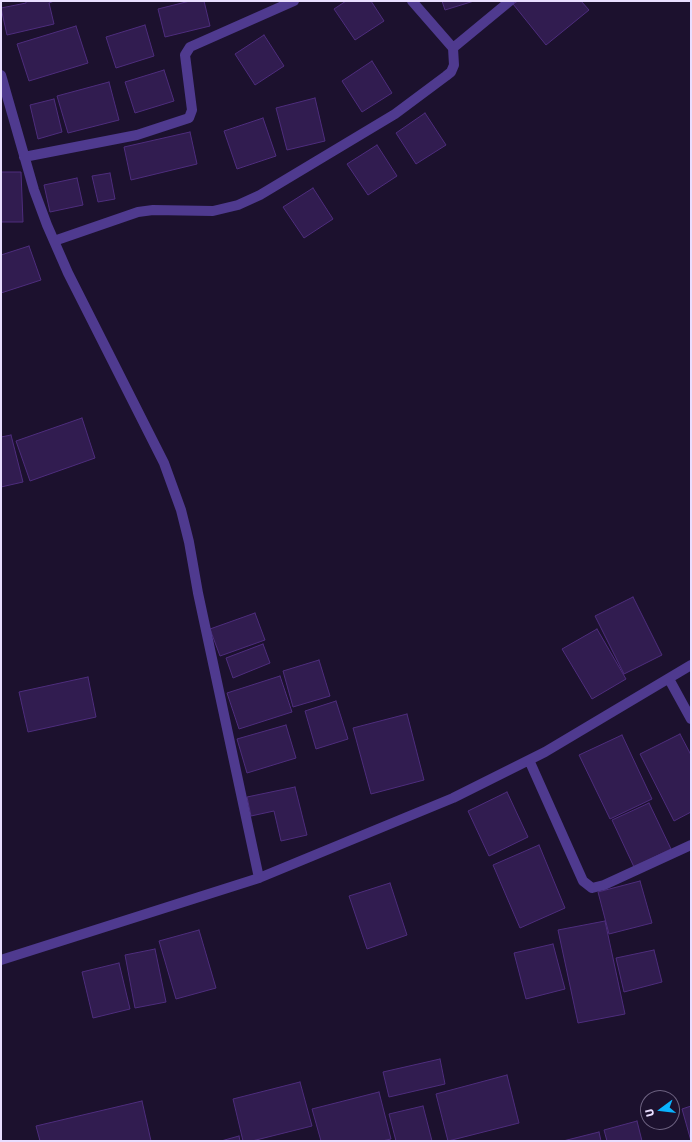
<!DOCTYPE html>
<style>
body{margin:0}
#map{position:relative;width:692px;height:1142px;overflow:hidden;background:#1c112e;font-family:Jost,sans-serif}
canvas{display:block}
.frame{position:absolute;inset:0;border:2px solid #e9deff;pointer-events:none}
.north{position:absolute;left:640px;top:1090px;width:40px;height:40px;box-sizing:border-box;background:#1c112e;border:1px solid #6e6382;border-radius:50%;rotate:255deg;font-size:11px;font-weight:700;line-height:16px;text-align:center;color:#e9deff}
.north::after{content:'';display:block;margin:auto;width:14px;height:18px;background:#0ab3ff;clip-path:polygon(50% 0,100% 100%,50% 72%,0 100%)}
</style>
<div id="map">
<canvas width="692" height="1142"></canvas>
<div class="frame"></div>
<div class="north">U</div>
</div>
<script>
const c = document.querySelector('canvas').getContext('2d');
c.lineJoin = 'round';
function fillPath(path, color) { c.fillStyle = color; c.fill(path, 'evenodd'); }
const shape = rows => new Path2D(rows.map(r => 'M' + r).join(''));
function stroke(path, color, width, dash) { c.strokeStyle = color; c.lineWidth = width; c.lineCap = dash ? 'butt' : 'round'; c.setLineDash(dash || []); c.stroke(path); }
const building = shape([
 [26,1,54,1,49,3,54,24,7,35,1,8,26,3,26,1],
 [190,1,204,1,210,26,165,37,158,9,190,1],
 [346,1,371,1,384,21,355,40,334,9,346,1],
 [442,1,474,1,445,10,442,1],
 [518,1,581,1,589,10,546,45,513,4,518,1],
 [145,25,154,56,116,68,106,37,145,25],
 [76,26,88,63,29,81,17,44,76,26],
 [264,35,284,66,255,85,235,54,264,35],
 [372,61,392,93,362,112,342,81,372,61],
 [164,70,174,101,135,113,125,82,164,70],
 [109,82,119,120,68,133,57,96,109,82],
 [315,98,325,141,287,150,276,108,315,98],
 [54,99,62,132,38,139,30,105,54,99],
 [425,113,446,145,416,164,396,133,425,113],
 [263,118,276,156,237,169,224,131,263,118],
 [190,132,197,164,131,180,124,147,190,132],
 [377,145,397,176,368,195,347,164,377,145],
 [1,172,21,172,23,222,1,222,1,172],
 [110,173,115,199,98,202,92,176,110,173],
 [77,178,83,205,50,212,44,185,77,178],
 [313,188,333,219,304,238,283,207,313,188],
 [29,246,41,280,1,293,1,255,29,246],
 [82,418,95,458,30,481,16,441,82,418],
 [11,435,23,482,1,487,1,437,11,435],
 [633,597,662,655,624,674,595,616,633,597],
 [255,613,265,640,220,656,210,629,255,613],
 [597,629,626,679,592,699,562,649,597,629],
 [263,644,270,663,233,678,226,658,263,644],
 [319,660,330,696,293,707,283,671,319,660],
 [280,676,292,712,239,729,227,693,280,676],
 [88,677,96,717,28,732,19,692,88,677],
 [336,701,348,739,316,749,305,711,336,701],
 [407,714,424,780,371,794,353,728,407,714],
 [286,725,296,758,247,773,237,739,286,725],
 [680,734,691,755,691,812,674,821,640,754,680,734],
 [622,735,652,799,610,819,579,755,622,735],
 [295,787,307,835,281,841,274,811,251,816,247,797,295,787],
 [507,792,528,837,489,856,468,811,507,792],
 [649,803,671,849,634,867,612,820,649,803],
 [539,845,565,908,520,928,493,865,539,845],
 [640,881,652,923,609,934,598,892,640,881],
 [390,883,407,935,367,949,349,896,390,883],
 [605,921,625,1014,578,1023,558,930,605,921],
 [199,930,216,988,176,999,159,941,199,930],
 [553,944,565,989,526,999,514,953,553,944],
 [155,949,166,1002,135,1008,125,955,155,949],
 [654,950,662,982,624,992,616,958,654,950],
 [119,963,130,1009,93,1018,82,972,119,963],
 [440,1059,445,1084,389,1097,383,1072,440,1059],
 [507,1075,519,1123,448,1141,436,1094,507,1075],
 [300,1082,312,1126,252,1141,243,1141,233,1099,300,1082],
 [379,1092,391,1139,382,1141,321,1141,312,1109,379,1092],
 [142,1101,151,1141,40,1141,36,1126,142,1101],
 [423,1106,432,1141,396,1141,389,1114,423,1106],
 [691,1106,691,1141,682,1109,691,1106],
 [637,1121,642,1141,607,1141,604,1130,637,1121],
 [599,1132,601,1141,563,1141,599,1132],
 [239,1136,240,1141,221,1141,239,1136]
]);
const street = shape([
 [412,1,453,48],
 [1,75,34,190,47,225,68,273,164,463,181,510,189,542,198,593,259,878],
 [24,157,137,135,189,118,192,110,185,55,190,47,294,1],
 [54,241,138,212,153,210,213,211,238,205,260,195,395,114,446,76,451,72,454,65,453,48,510,1],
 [669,679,691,719],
 [529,760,583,881,592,888,604,885,691,845],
 [1,960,259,878,453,798,545,752,691,665]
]);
fillPath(building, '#311c50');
stroke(building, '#4e2d7d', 1);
stroke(street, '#4f3a8f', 10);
</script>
